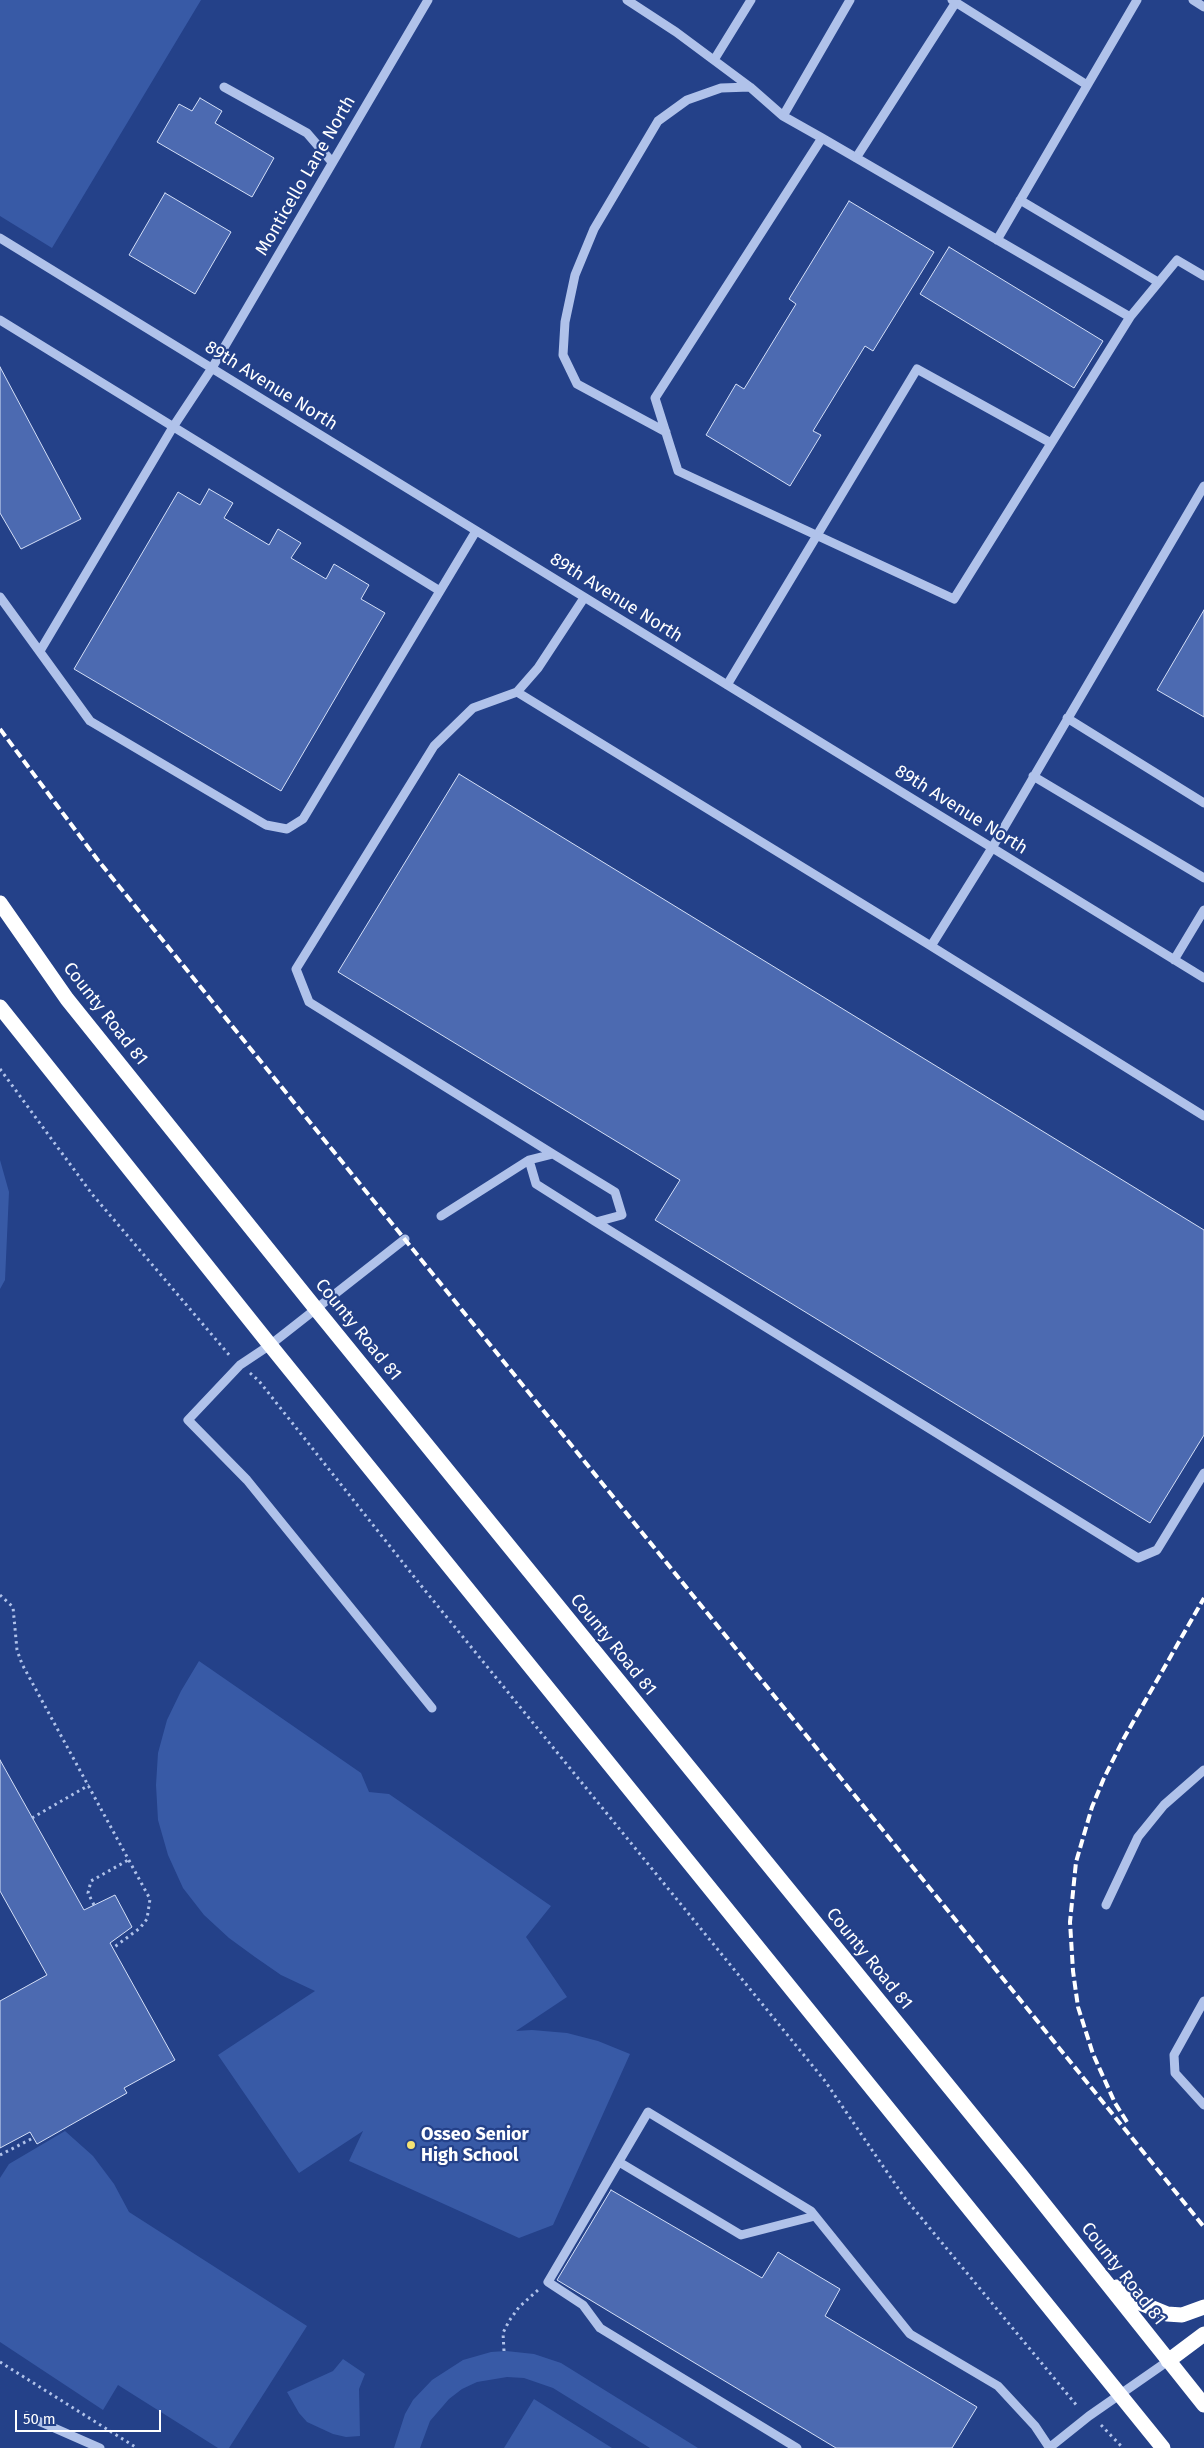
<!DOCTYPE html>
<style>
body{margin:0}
#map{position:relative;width:1204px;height:2448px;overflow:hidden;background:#244189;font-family:"Fira Sans",sans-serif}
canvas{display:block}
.scale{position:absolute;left:15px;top:2410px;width:146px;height:22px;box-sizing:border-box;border:2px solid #fff;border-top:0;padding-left:6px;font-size:15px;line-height:18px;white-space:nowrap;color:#fff;-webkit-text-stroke:4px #244189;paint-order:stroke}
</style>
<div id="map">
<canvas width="1204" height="2448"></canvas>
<div class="scale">50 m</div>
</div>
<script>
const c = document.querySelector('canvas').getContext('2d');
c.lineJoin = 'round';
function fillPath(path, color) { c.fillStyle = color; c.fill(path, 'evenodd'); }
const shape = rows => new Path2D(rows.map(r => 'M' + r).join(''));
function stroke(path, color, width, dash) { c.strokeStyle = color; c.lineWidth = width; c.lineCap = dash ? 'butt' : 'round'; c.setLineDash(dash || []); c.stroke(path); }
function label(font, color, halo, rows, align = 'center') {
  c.font = font + ' "Fira Sans",sans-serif'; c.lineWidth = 4.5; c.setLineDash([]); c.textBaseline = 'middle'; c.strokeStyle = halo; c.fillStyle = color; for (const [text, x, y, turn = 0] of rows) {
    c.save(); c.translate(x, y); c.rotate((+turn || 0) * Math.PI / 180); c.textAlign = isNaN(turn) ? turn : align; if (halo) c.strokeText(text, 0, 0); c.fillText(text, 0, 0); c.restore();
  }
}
const green = shape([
 [0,0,201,0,52,248,0,216],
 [0,1160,9,1192,5,1280,0,1289],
 [199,1661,361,1773,369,1792,389,1794,551,1906,526,1937,567,1997,516,2031,532,2030,567,2033,598,2041,630,2054,553,2225,519,2238,349,2161,363,2131,299,2173,218,2055,315,1991,281,1975,255,1957,229,1938,204,1915,183,1888,168,1855,158,1820,156,1785,158,1753,167,1720,181,1691],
 [65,2131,93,2156,114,2184,129,2212,307,2326,229,2448,218,2448,118,2385,103,2410,0,2342,0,2178,9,2164],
 [506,2351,534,2354,561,2363,698,2448,650,2448,553,2388,524,2378,507,2377,477,2382,462,2389,449,2399,430,2421,420,2448,394,2448,405,2414,413,2400,432,2380,463,2360,491,2352],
 [343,2359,365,2374,359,2389,360,2436,346,2437,333,2434,307,2422,299,2413,287,2392,333,2371],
 [534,2399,612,2448,504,2448]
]);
const building = shape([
 [200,98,222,111,215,123,274,158,252,197,157,142,179,104,192,111,200,98],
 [165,193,231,232,195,294,129,255,165,193],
 [849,201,934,252,873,351,865,346,813,431,821,435,790,486,706,435,736,384,744,389,796,304,789,299,849,201],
 [949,247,1103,341,1074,388,920,294,949,247],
 [0,367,81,519,21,549,0,513,0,367],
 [209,489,233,503,224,518,269,545,278,529,301,543,291,558,326,579,334,564,369,585,361,599,385,613,281,791,74,669,178,492,200,505,209,489],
 [1204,610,1204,717,1157,690,1204,610],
 [459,774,1204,1230,1204,1435,1150,1523,655,1220,680,1180,338,972,459,774],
 [0,1760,84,1910,115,1895,132,1927,110,1943,175,2060,124,2088,127,2093,37,2144,30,2132,0,2148,0,2001,47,1975,0,1891,0,1760],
 [611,2190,762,2278,778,2252,840,2289,825,2316,977,2407,952,2448,836,2448,557,2280,611,2190]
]);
const path = shape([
 [0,1069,92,1194,230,1356],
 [250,1373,259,1381,423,1588,825,2081,904,2197,1078,2407],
 [0,1595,13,1607,17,1650,22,1664,150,1899,147,1919,140,1928,113,1948],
 [32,1818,89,1785],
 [94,1905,88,1893,91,1881,130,1859],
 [0,2155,33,2138],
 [504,2351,503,2333,509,2321,519,2307,538,2290],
 [0,2362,137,2448],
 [1101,2425,1123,2448]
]);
const minor = shape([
 [627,0,676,32,750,87,783,116,822,138,1130,317,954,599,678,471,655,398,822,138],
 [952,0,1087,85],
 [1193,0,1204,7],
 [714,60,751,0],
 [224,87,307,133,332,162],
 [783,116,850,0],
 [856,158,956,2],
 [1020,200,1158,282],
 [0,238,1204,978],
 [997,240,1137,0],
 [1130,317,1177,260,1204,276],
 [0,320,440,591,476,531],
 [666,432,577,384,563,355,565,322,575,275,594,229,658,121,687,100,721,88,750,87],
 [0,597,90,721,266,825,287,829,303,819,440,591],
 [40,651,173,427,212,368,428,0],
 [727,685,917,369,1051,443],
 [517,692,931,946,992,848,1204,486],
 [1067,718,1204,803],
 [1033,776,1204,878],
 [931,946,1204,1116],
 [1174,960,1204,910],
 [553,1154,309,1002,296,969,434,746,473,708,517,692,538,668,584,598],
 [441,1216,529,1160,553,1154,615,1192,622,1215,596,1222,536,1184,529,1160],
 [596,1222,1138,1558,1157,1550,1204,1473],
 [405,1239,270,1345,240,1365,188,1420,247,1480,432,1708],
 [1106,1905,1138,1837,1164,1805,1204,1770],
 [1204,2001,1174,2055,1175,2073,1204,2105],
 [619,2162,741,2235,815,2216],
 [27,2416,100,2448],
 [797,2448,600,2328,583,2305,548,2282,648,2112,811,2211,910,2334,998,2386,1035,2426,1049,2447],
 [1049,2448,1089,2416,1168,2361]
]);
const highway = shape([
 [0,903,67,999,316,1309,1020,2174,1204,2405],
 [0,1007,270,1345,1163,2448],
 [1117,2287,1138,2302,1167,2314,1182,2315,1204,2307],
 [1168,2361,1204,2334]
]);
const rail = shape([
 [0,729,97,859,1204,2227],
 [1127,2122,1115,2103,1093,2054,1078,2007,1073,1971,1070,1922,1076,1862,1092,1807,1104,1778,1124,1738,1204,1598]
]);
const markers = [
 [411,2145,5,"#f5e273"]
];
const streetNames = [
 ["Monticello Lane North",306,176,-60],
 ["89th Avenue North",271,386,32],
 ["89th Avenue North",616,598,32],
 ["89th Avenue North",961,810,32],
 ["County Road 81",105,1014,52],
 ["County Road 81",358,1330,51],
 ["County Road 81",613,1645,51],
 ["County Road 81",869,1959,51],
 ["County Road 81",1123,2274,52]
];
const poiNames = [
 ["Osseo Senior",421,2135],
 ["High School",421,2156]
];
fillPath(green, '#385aa6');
fillPath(building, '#4c6ab1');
stroke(building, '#d4dff7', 1);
stroke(path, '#b0c2ea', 3, [2.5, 4]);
stroke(minor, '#b0c2ea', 9);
stroke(highway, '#fff', 15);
stroke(rail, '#fff', 4, [9, 4]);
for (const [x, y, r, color] of markers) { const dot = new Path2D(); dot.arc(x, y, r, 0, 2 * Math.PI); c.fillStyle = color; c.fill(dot); stroke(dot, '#244189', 2); }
label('18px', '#fff', '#244189', streetNames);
label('bold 18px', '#fff', '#244189', poiNames, 'left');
</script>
